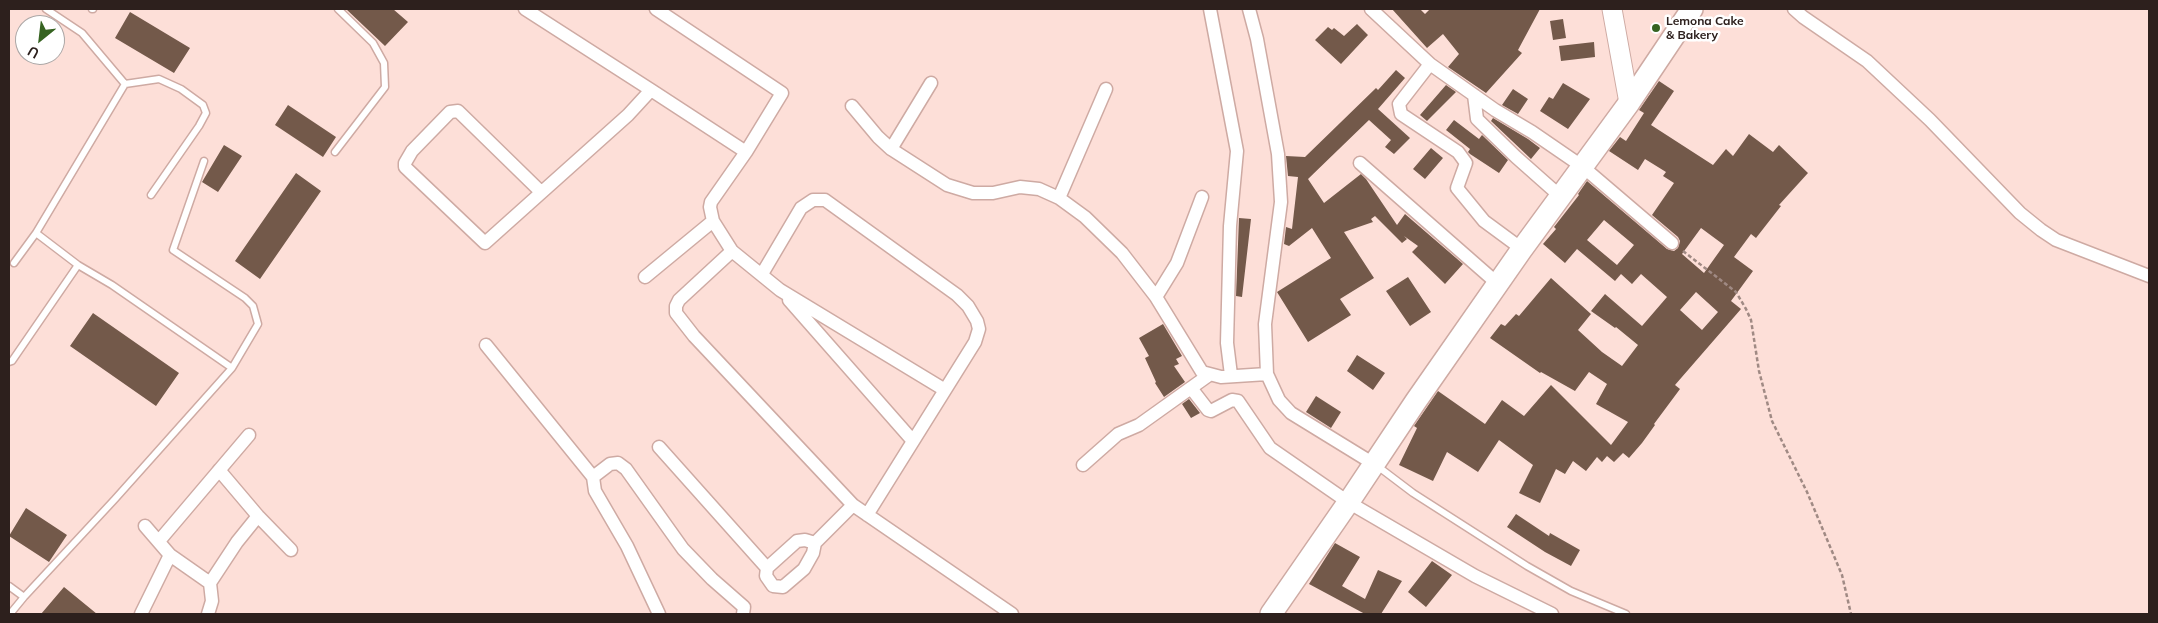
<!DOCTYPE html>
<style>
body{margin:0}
#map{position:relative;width:2158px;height:623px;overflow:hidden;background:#fddfd8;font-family:Mulish,sans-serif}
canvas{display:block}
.frame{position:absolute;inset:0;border:10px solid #2d201d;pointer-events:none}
.north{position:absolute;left:15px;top:15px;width:50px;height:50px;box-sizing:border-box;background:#fff;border:1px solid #aba6a5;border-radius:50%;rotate:209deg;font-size:14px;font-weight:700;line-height:20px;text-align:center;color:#2d201d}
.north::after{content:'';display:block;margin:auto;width:18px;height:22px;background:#366321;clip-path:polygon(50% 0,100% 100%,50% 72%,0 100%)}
</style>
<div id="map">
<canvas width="2158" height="623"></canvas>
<div class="frame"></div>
<div class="north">U</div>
</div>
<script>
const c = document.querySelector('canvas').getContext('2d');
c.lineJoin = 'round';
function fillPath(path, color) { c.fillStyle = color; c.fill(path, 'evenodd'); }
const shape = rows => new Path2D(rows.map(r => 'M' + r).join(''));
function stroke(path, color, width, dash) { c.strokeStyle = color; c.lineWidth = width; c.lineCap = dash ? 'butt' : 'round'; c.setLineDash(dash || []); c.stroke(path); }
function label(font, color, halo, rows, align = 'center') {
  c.font = font + ' Mulish,sans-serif'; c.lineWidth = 5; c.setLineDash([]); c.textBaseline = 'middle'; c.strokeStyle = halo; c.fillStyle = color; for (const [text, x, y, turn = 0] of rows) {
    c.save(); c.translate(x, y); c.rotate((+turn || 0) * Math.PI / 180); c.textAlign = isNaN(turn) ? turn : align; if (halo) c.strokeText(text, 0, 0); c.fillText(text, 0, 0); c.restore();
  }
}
const building = shape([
 [346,9,393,9,408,22,385,46],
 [1392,9,1420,9,1425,14,1430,9,1540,9,1518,50,1522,53,1486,93,1448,67,1459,54,1443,34,1427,48],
 [130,12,190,48,174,73,115,38],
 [1563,19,1566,38,1553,40,1550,21],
 [1357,24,1368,35,1341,64,1315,40,1328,27,1332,30,1334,28,1344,36],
 [1594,42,1595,57,1561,61,1559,46],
 [1396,70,1405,78,1378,109,1410,138,1394,154,1385,147,1391,140,1369,120,1308,179,1324,203,1361,174,1366,179,1397,225,1405,214,1463,264,1445,284,1412,252,1418,246,1404,236,1407,239,1402,243,1375,216,1371,219,1373,222,1344,232,1374,278,1340,299,1351,315,1308,342,1277,292,1331,258,1312,228,1289,246,1284,244,1286,227,1292,229,1298,177,1288,176,1286,156,1305,157,1376,88,1378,90],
 [1659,81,1674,91,1651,125,1713,165,1726,149,1733,156,1749,134,1773,152,1779,145,1808,173,1779,205,1781,206,1756,238,1751,234,1734,257,1753,271,1731,301,1741,309,1675,385,1680,389,1654,424,1655,425,1642,443,1629,458,1623,453,1614,462,1607,456,1602,462,1597,457,1586,471,1573,461,1565,474,1556,469,1540,503,1519,493,1533,465,1499,440,1478,472,1447,452,1433,481,1399,465,1417,428,1414,426,1438,391,1485,424,1502,400,1524,416,1551,385,1611,445,1628,422,1596,404,1607,384,1589,372,1575,391,1541,372,1540,373,1490,338,1501,324,1505,326,1516,314,1519,316,1551,278,1591,314,1578,330,1602,352,1622,366,1638,345,1616,327,1615,328,1591,311,1605,294,1642,326,1667,297,1641,274,1632,284,1621,274,1615,281,1577,249,1565,263,1543,244,1556,229,1554,227,1579,195,1578,194,1587,181,1667,249,1674,251,1678,248,1680,241,1678,237,1652,215,1674,183,1663,176,1666,172,1645,159,1638,170,1609,151,1620,137,1626,141,1644,113,1639,110],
 [1604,220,1634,245,1617,265,1587,240],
 [1701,228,1724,245,1704,273,1682,254],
 [1696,292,1718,312,1702,330,1680,310],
 [1563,83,1590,99,1568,129,1540,111,1549,97,1553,99],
 [1446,85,1456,92,1427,121,1420,115],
 [1513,89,1528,99,1518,114,1502,105],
 [288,105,336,137,323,157,275,125],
 [1493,118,1528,139,1540,148,1531,159,1491,121],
 [1454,120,1479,139,1482,135,1508,160,1499,173,1470,154,1468,152,1470,149,1446,130],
 [224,145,242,156,218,192,202,182],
 [1431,148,1443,158,1425,179,1413,169],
 [296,173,321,191,260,279,235,261],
 [1239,218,1251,219,1242,297,1236,296],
 [1408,277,1431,312,1410,326,1386,291],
 [93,313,179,373,156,406,70,346],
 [1163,324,1182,356,1176,359,1179,364,1174,366,1185,382,1164,397,1155,383,1156,382,1145,358,1149,356,1139,338],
 [1357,355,1385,373,1373,390,1347,371],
 [1316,396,1341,412,1331,428,1306,412],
 [1189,399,1200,413,1191,418,1182,404],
 [26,508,67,535,49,562,9,536],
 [1516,514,1549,536,1550,533,1580,550,1571,566,1545,552,1507,527],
 [1335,543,1360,557,1342,586,1365,599,1378,570,1402,581,1381,614,1365,614,1309,584],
 [1432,561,1452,575,1426,607,1408,592],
 [64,587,97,614,41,614]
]);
const path = shape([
 [1683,251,1736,292,1746,309,1751,320,1759,371,1772,421,1807,492,1842,575,1851,614]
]);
const lane = shape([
 [46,9,82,33,125,84,159,79,181,89,203,105,206,113,199,126,151,195],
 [92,9,93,9],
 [335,152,385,87,384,63,373,43,338,9],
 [36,233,78,265,112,285,232,368],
 [14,263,36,233,125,84],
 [9,362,12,361,78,265],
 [1376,465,1413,493,1527,566,1571,591,1626,614],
 [9,586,24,597,10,614],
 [24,597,115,499,232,368,258,324,253,306,245,298,173,250,204,161]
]);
const street = shape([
 [525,9,651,90],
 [656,9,782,93,746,152],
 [1210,9,1237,151,1230,226,1227,343,1231,375],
 [1249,9,1257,39,1278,154,1281,202,1265,324,1267,374,1279,400,1291,413,1374,464],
 [1371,9,1430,64,1495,110,1532,132,1583,167,1672,243],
 [1794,9,1803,17,1867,61,1930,120,2020,213,2041,230,2056,240,2149,276],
 [1430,64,1399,104,1401,114,1458,152,1466,163,1457,188,1484,221,1522,249],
 [1474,95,1477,119,1516,157,1560,196],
 [852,106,878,137,891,149,947,185,973,193,993,193,1020,187,1039,189,1059,198,1085,217,1122,253,1156,297,1202,372,1221,377,1267,374],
 [891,149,931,83],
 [1360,163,1498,284],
 [541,192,458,111,450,112,412,151,405,163,405,167,485,243,628,115,651,90,746,152,711,202,710,207,713,221,732,251,679,300,676,306,676,313,694,336,853,505,1012,614],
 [1059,198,1106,89],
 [732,251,780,290,945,390],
 [762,274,801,208,813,200,825,200,957,295,968,306,977,321,979,329,975,342,867,515],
 [645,277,713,221],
 [1156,297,1177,263,1202,197],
 [789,300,913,441],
 [486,345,593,477,595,491,627,546,659,614],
 [1191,388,1208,410,1211,411,1232,400,1238,401,1270,448,1348,502,1475,576,1552,614],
 [659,447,767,568],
 [1083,465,1118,434,1139,425,1209,375],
 [219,470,258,516,291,550],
 [593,477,610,464,618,463,626,469,683,549,712,579,744,607,743,614],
 [145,526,170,555,210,583,237,542,258,516],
 [159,541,249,435],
 [815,543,805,540,797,541,767,568,766,576,773,586,783,587,804,569,813,553,815,543,853,505],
 [141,614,170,555],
 [208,614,212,601,210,583]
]);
const secondary = shape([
 [1612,9,1629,103]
]);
const primary = shape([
 [1271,614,1352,497,1416,401,1522,249,1629,103,1692,9]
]);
const markers = [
 [1656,28,5,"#366321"]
];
const poiNames = [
 ["Lemona Cake",1666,21],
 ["& Bakery",1666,35]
];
fillPath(building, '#73594a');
stroke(lane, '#ceaaa3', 9);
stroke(street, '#ceaaa3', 15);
stroke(secondary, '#ceaaa3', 21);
stroke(primary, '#ceaaa3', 24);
stroke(path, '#a08a84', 2.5, [4, 2.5]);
stroke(lane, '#fff', 6);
stroke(street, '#fff', 12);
stroke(secondary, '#fff', 19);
stroke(primary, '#fff', 21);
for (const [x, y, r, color] of markers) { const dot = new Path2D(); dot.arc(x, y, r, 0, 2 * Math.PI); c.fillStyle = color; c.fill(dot); stroke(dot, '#fff', 2); }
label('bold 12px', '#2d201d', '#fff', poiNames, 'left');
</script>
